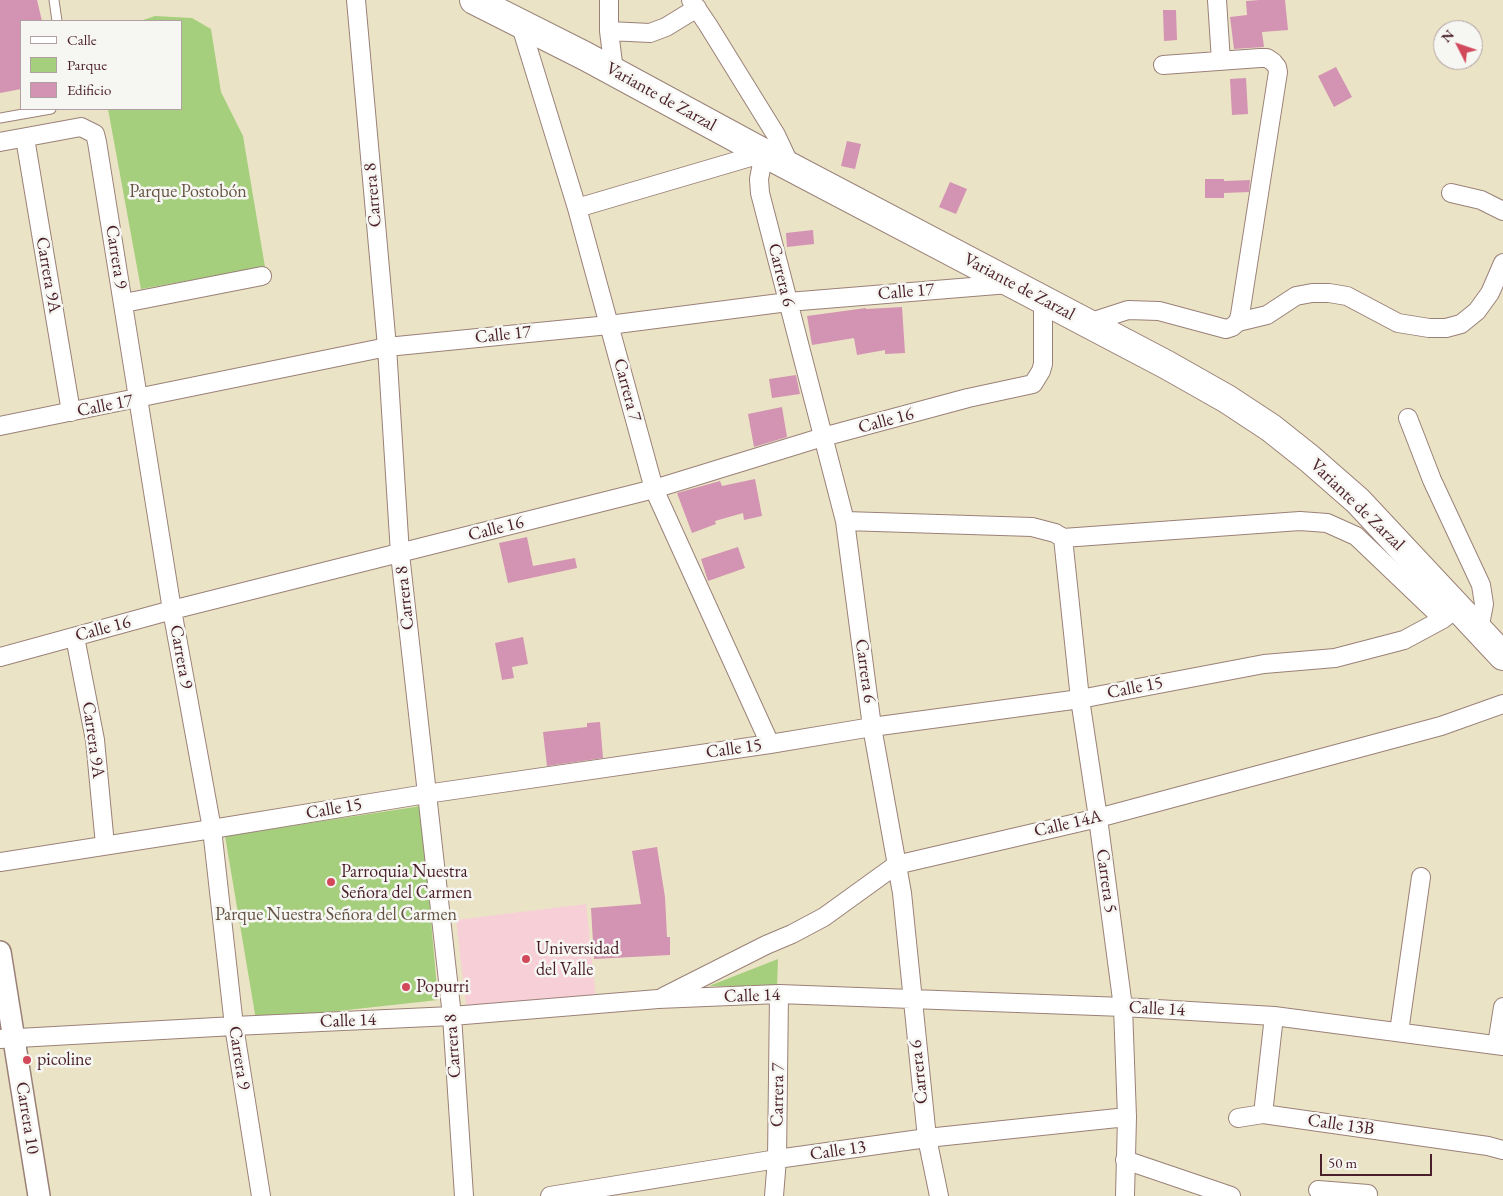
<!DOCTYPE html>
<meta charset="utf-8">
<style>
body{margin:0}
#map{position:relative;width:1503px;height:1196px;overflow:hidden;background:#ebe3c5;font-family:"EB Garamond",serif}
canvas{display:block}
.legend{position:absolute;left:20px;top:20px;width:162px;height:90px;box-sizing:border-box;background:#f6f6f2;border:1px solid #b1a0a2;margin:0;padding:6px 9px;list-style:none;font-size:15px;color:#4a1f2b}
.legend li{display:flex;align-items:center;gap:10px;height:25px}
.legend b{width:25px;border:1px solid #b1a0a2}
.north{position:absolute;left:1433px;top:20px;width:50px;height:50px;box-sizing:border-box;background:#f6f6f2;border:1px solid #b1a0a2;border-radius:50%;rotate:311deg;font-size:14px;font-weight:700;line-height:20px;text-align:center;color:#4a1f2b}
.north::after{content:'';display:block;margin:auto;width:18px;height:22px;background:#d1495b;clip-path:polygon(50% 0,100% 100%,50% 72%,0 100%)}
.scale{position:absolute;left:1320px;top:1154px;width:112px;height:22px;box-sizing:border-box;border:2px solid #4a1f2b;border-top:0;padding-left:6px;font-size:15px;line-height:18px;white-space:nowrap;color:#4a1f2b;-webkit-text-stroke:4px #f6f6f2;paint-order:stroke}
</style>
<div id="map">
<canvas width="1503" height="1196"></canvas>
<ul class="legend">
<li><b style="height:6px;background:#fff"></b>Calle</li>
<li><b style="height:14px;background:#a5cf7c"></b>Parque</li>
<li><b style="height:14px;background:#d393b2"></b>Edificio</li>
</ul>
<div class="north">N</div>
<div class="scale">50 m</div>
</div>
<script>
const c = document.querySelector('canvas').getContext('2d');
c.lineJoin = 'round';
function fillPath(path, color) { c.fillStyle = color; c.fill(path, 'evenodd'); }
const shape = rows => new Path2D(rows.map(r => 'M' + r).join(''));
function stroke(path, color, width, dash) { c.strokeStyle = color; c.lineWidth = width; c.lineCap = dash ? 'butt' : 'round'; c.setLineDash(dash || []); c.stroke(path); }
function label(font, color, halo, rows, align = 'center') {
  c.font = font + ' "EB Garamond",serif'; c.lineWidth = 5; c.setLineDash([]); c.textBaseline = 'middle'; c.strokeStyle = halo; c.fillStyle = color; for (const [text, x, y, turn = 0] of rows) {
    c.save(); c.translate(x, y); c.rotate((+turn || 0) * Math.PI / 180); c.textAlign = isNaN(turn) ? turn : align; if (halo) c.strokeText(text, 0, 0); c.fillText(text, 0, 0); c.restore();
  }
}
const built = shape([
 [586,904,596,997,467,1013,456,920]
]);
const green = shape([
 [155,16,192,18,211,29,221,92,243,136,265,267,141,289,108,109,181,109,181,21,140,21],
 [421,806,438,1000,256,1020,225,836],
 [778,959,777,987,709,986]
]);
const building = shape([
 [0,0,37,0,42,21,21,21,21,89,0,93],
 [1260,0,1285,0,1288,30,1262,32,1264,47,1234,49,1230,17,1247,15,1246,1],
 [1163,10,1176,10,1177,40,1164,41],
 [1336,67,1352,97,1334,107,1318,76],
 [1246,78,1248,114,1232,115,1230,79],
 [847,141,861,144,855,169,841,166],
 [1205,179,1224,179,1224,181,1250,180,1249,192,1224,193,1224,198,1205,198],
 [950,182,967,189,956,214,939,207],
 [813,230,814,244,787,247,786,233],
 [902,307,905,353,885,354,885,350,857,355,854,338,812,345,807,316,866,308,866,309],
 [796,375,800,394,772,398,769,379],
 [782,407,787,437,754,447,748,414],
 [755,479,762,516,744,520,743,513,715,521,716,524,692,533,677,493,720,481,722,486],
 [527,537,533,566,575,558,577,568,508,583,499,543],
 [738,547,745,568,708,581,701,559],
 [523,637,528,664,512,667,514,678,502,680,495,643],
 [600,722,603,758,547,766,543,732,587,727,587,723],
 [657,847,665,897,667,937,670,937,670,955,594,959,591,908,641,904,632,851]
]);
const service = shape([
 [54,0,57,21],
 [0,118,51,109]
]);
const minor = shape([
 [356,0,387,347,400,554,452,1016,464,1196],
 [609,0,609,31,614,71],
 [691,0,708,25,776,135,791,167],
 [1217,0,1221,61],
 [520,23,577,208,654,489,770,744],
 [609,31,650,33,666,27,697,8],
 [25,138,71,412],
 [0,142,81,127,95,134,97,142,172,610,212,829,234,1026,261,1196],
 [1451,193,1481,200,1503,211],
 [577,208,764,153,759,179,760,193,845,521,872,727,902,893,927,1138,939,1196],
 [124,303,262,276],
 [1238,322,1267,315,1296,296,1312,293,1329,293,1347,296,1398,323,1429,328,1446,328,1461,324,1477,311,1490,293,1503,263],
 [1088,323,1128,310,1159,311,1226,329,1232,327,1238,322,1240,315,1278,72,1277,67,1273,62,1267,58,1260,58,1163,65],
 [1408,418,1432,480,1481,585,1484,604,1479,630],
 [0,426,387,347,609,325,788,302,1009,284],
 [845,521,1032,527,1055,533,1063,538,1300,521,1327,523,1356,536,1443,619],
 [1063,538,1080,699,1098,818,1123,1007,1127,1117,1125,1196],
 [75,637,95,740,105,845],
 [0,657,172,610,654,489,823,437,968,398,1033,384,1041,371,1043,364,1043,299],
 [0,862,212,829,426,794,770,744,872,727,1080,699,1264,664,1335,658,1404,640,1443,619,1458,607],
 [663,997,766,945,792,934,824,917,896,865,1098,818,1441,726,1503,704],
 [1399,1032,1421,877],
 [0,1039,234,1026,452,1016,658,999,779,994,1123,1007,1274,1016,1503,1046],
 [1497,1045,1503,1007],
 [1263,1114,1274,1016],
 [1238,1118,1263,1114,1488,1146,1503,1150],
 [1125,1160,1231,1196],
 [1318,1190,1368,1194],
 [550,1196,777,1159,927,1138,1127,1117],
 [774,1196,777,1159,779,994]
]);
const tertiary = shape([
 [0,952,39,1196]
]);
const primary = shape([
 [474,0,585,56,764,153,1167,365,1227,399,1271,428,1310,459,1358,501,1503,656]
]);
const markers = [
 [331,882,5,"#d1495b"],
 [526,959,5,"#d1495b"],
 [406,987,5,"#d1495b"],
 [27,1060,5,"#d1495b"]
];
const streetNames = [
 ["Variante de Zarzal",661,97,29],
 ["Carrera 8",373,195,-95],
 ["Carrera 9",116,257,81],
 ["Carrera 9A",48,275,80],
 ["Carrera 6",781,275,76],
 ["Variante de Zarzal",1019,287,28],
 ["Calle 17",906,292,-5],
 ["Calle 17",503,335,-6],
 ["Carrera 7",627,390,75],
 ["Calle 17",105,406,-11],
 ["Calle 16",886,421,-15],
 ["Variante de Zarzal",1357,505,44],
 ["Calle 16",496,529,-14],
 ["Carrera 8",405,598,-96],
 ["Calle 16",103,629,-15],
 ["Carrera 9",181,657,80],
 ["Carrera 6",865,671,82],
 ["Calle 15",1135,688,-11],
 ["Carrera 9A",93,740,82],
 ["Calle 15",734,749,-8],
 ["Calle 15",334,809,-10],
 ["Calle 14A",1068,824,-13],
 ["Carrera 5",1106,881,82],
 ["Calle 14",752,996,-2],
 ["Calle 14",1157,1009,3],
 ["Calle 14",348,1021,-2],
 ["Carrera 8",453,1046,-94],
 ["Carrera 9",239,1058,81],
 ["Carrera 6",919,1072,-96],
 ["Carrera 7",778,1095,-89],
 ["Carrera 10",27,1118,81],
 ["Calle 13B",1341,1125,8],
 ["Calle 13",838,1151,-8]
];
const parkNames = [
 ["Parque Postobón",188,192],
 ["Parque Nuestra Señora del Carmen",336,915]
];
const poiNames = [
 ["Parroquia Nuestra",341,872],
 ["Señora del Carmen",341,893],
 ["Universidad",536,949],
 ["del Valle",536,970],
 ["Popurri",416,987],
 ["picoline",37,1060]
];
fillPath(built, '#f6cfd7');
fillPath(green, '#a5cf7c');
fillPath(building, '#d393b2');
stroke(service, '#9a8178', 11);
stroke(minor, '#9a8178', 20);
stroke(tertiary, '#9a8178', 24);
stroke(primary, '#9a8178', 30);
stroke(service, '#fff', 9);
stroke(minor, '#fff', 18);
stroke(tertiary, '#fff', 21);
stroke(primary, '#fff', 28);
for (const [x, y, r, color] of markers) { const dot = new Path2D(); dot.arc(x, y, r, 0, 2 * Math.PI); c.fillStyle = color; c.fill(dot); stroke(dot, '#f6f6f2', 2); }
label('18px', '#4a1f2b', '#f6f6f2', streetNames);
label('18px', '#655443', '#f6f6f2', parkNames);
label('18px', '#4a1f2b', '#f6f6f2', poiNames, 'left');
</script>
